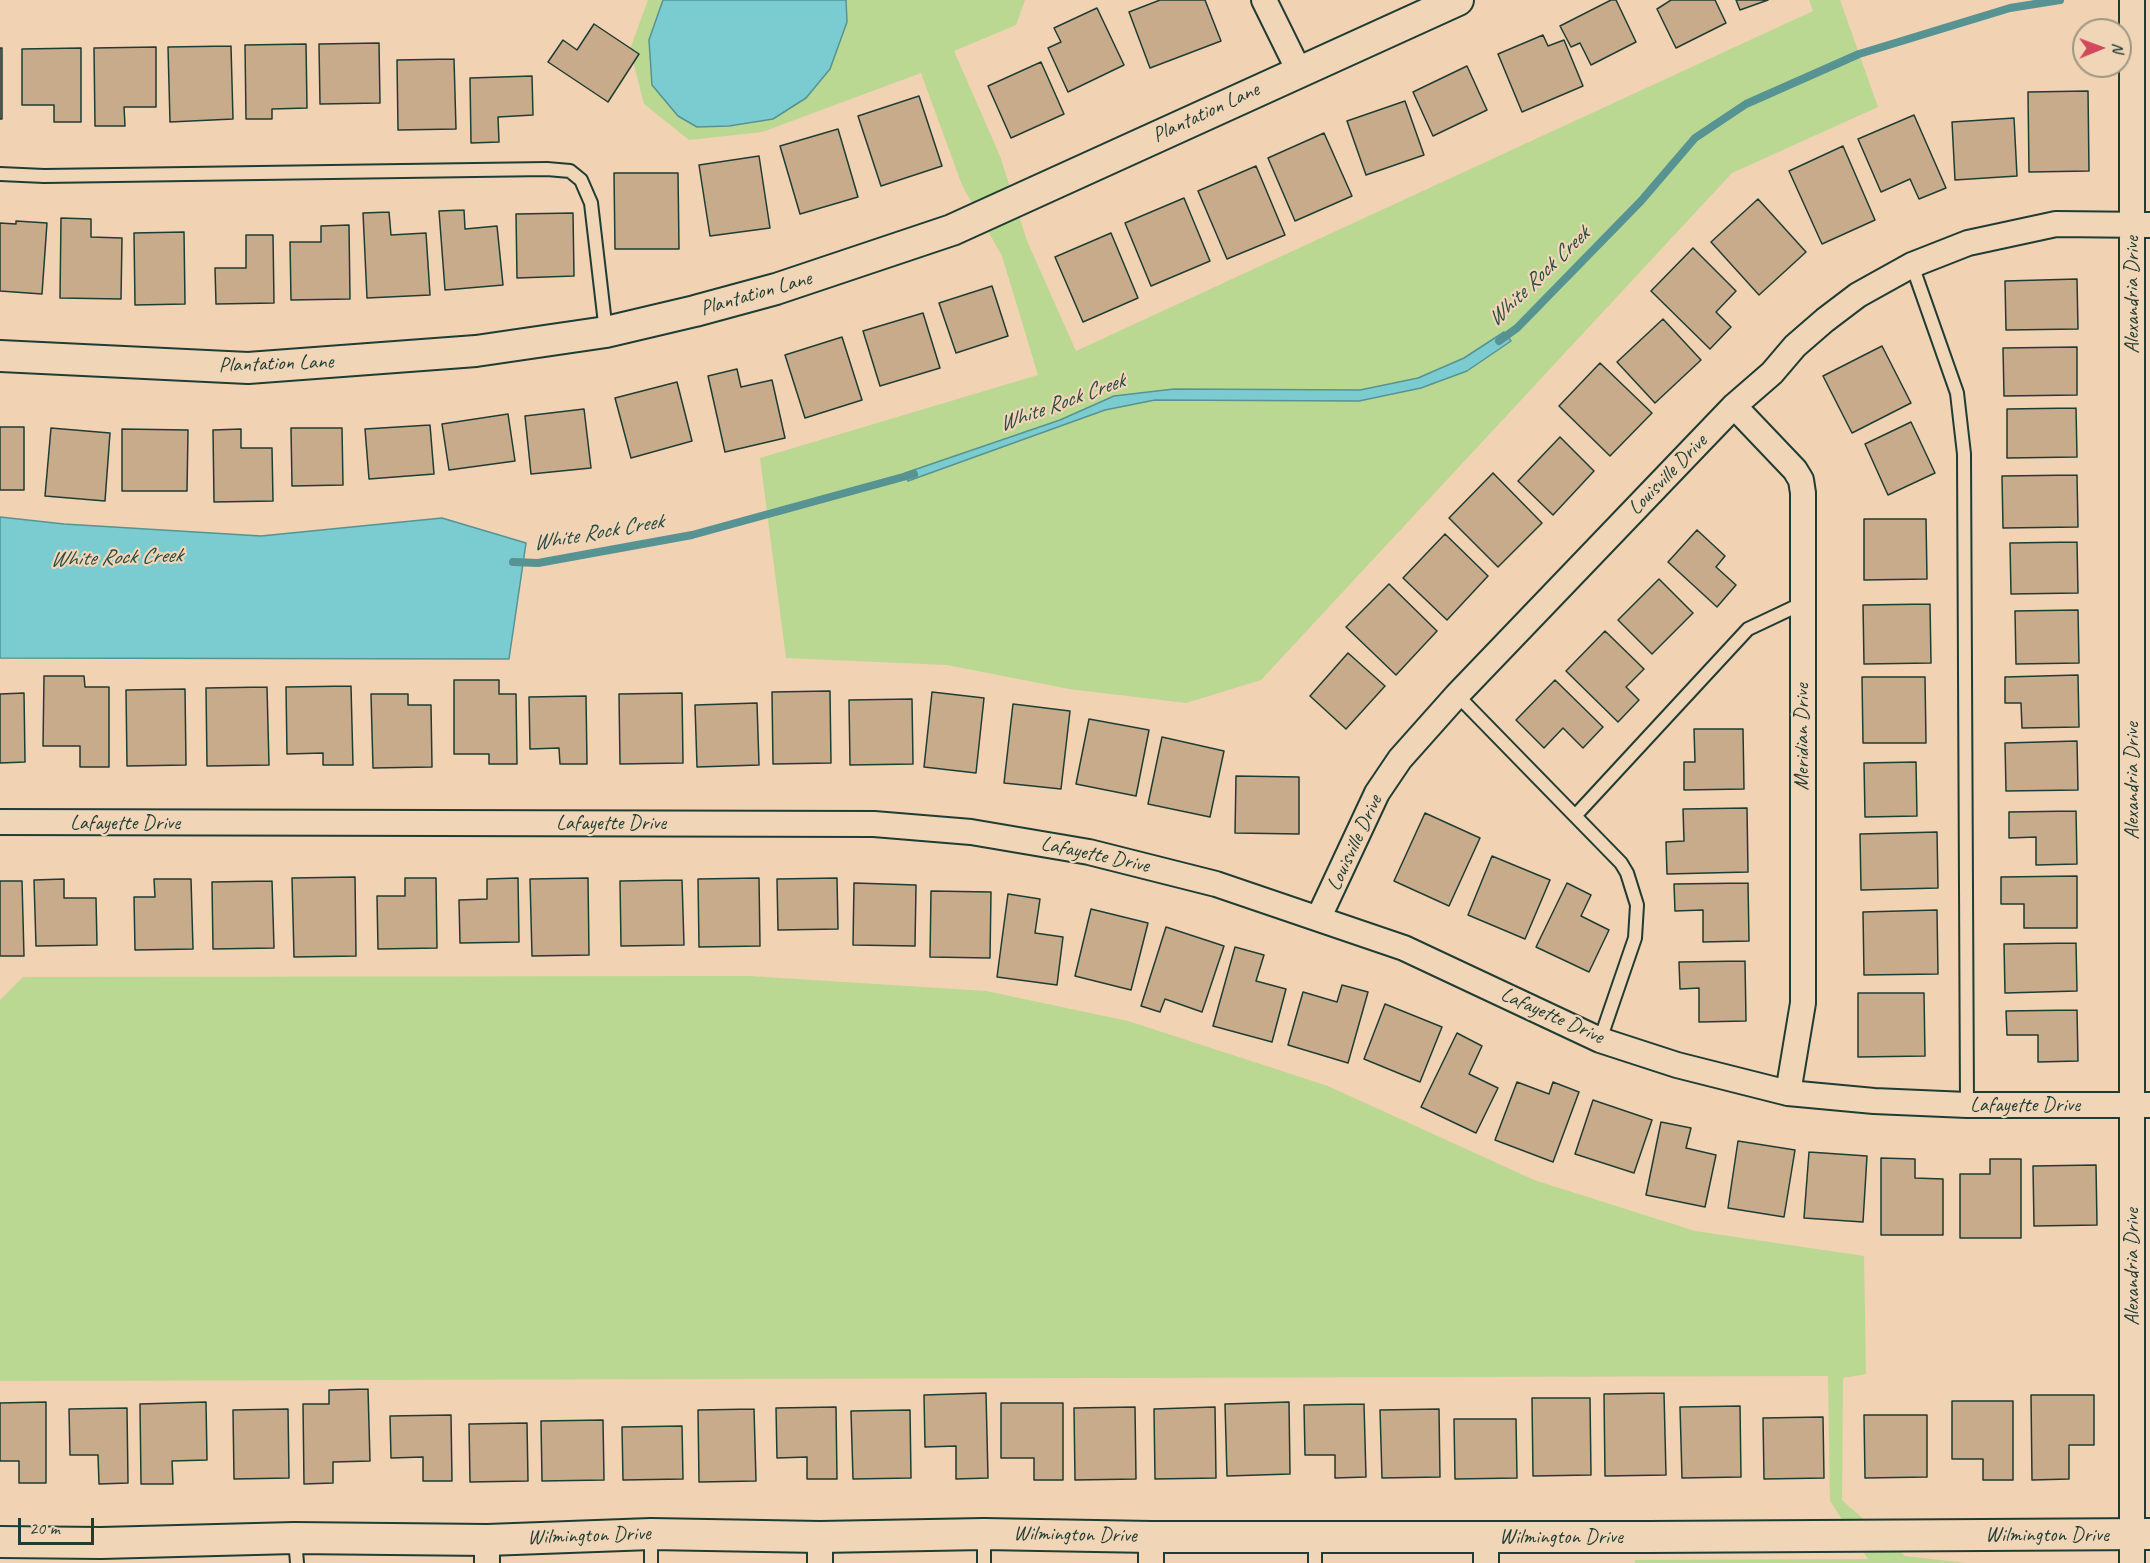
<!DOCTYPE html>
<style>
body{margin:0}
#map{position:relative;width:2150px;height:1563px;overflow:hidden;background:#f1d2b3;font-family:Caveat,sans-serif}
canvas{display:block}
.north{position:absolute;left:2072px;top:18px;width:60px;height:60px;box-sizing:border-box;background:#f1d5b7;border:2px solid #9d9883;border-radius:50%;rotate:89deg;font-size:16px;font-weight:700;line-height:24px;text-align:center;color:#1f3d34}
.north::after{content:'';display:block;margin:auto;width:21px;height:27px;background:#d1495b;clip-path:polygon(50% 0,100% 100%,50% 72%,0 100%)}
.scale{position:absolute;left:18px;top:1518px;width:76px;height:27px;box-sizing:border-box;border:3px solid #1f3d34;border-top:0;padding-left:8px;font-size:18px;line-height:21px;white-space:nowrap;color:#1f3d34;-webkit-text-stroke:4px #f1d5b7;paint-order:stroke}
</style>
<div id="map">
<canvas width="2150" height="1563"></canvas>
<div class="north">N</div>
<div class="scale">20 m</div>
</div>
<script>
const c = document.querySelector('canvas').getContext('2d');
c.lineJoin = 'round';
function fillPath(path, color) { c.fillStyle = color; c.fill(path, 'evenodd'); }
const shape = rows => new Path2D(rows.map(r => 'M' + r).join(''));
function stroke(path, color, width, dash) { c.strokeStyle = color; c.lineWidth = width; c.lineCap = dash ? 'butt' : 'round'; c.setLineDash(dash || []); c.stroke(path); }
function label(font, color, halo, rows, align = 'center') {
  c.font = font + ' Caveat,sans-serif'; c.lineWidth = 4.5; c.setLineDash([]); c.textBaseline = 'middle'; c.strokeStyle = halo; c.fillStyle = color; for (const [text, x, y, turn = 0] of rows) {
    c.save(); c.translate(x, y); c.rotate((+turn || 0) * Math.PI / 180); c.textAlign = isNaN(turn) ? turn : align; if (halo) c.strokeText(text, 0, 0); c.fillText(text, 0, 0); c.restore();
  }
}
const green = shape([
 [648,0,1025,0,1016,25,954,51,1000,156,1027,241,1076,351,1813,11,1809,0,1840,0,1878,107,1732,173,1261,680,1186,703,1069,689,947,665,786,658,760,458,1038,375,1002,256,962,185,921,73,762,132,689,140,644,104,630,49],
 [750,976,986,991,1128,1021,1328,1086,1534,1180,1695,1231,1864,1256,1866,1374,1843,1378,1842,1500,1905,1556,1966,1563,1635,1563,1635,1560,1868,1559,1830,1501,1828,1376,0,1381,0,1000,23,977]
]);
const water = shape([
 [663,0,846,0,847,22,830,69,806,98,773,119,729,126,697,127,678,116,652,85,649,40,663,0],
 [1504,332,1511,341,1467,371,1421,388,1359,401,1155,400,1105,410,908,481,905,473,1060,420,1114,396,1174,389,1360,390,1418,378,1464,358,1504,332],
 [0,517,64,524,261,536,442,518,526,543,509,659,0,658,0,517]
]);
const stream = shape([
 [1499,341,1517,328,1641,201,1695,138,1746,104,1859,54,2010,8,2060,0],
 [513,562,538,563,692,535,914,474]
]);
const building = shape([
 [1160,0,1205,0,1221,41,1150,68,1129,12,1160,0],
 [1611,0,1616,0,1636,42,1591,65,1580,43,1571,47,1560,26,1611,0],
 [1671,0,1715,0,1726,23,1676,48,1657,9,1671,0],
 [1736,0,1768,0,1740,10,1736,0],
 [1097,8,1124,65,1068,92,1048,48,1061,42,1054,28,1097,8],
 [594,24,639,54,608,102,548,62,563,40,577,50,594,24],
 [1543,35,1548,46,1564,40,1583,86,1522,112,1498,54,1543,35],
 [379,43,380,103,320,104,319,44,379,43],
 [306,44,307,108,272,109,272,119,246,119,245,45,306,44],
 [231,46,233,119,170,122,168,47,231,46],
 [156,47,156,107,124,107,125,126,95,126,94,48,156,47],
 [0,48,2,48,2,119,0,119,0,48],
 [81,48,81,122,54,122,54,105,22,105,22,49,81,48],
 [454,59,456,129,398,130,397,60,454,59],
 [1041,62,1064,114,1011,138,988,86,1041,62],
 [1467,66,1487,110,1433,136,1413,92,1467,66],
 [532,76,533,115,498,117,499,142,471,143,470,78,532,76],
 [2088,91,2089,171,2029,172,2028,92,2088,91],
 [919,96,942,166,881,186,858,116,919,96],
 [1405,101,1424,155,1366,175,1347,121,1405,101],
 [1914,115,1946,188,1919,199,1910,179,1881,192,1858,139,1914,115],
 [2014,118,2017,176,1955,180,1952,122,2014,118],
 [838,129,858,197,800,214,780,146,838,129],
 [1324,133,1352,196,1295,221,1268,158,1324,133],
 [1843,146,1875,220,1822,244,1789,171,1843,146],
 [759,156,770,228,710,236,699,165,759,156],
 [1256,166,1285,235,1227,259,1198,191,1256,166],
 [614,173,678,173,679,249,615,249,614,173],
 [1184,198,1210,261,1151,286,1125,223,1184,198],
 [1758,199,1806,252,1759,295,1711,242,1758,199],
 [464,210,465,229,497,226,503,285,445,290,439,211,464,210],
 [389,212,391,235,426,233,430,295,367,298,363,213,389,212],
 [573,213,574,276,517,278,516,214,573,213],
 [61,218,91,219,91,237,122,238,121,299,60,298,61,218],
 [16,221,47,223,42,294,0,291,0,223,16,224,16,221],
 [349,225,350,299,291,300,290,242,321,242,321,226,349,225],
 [184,232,185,304,135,305,134,233,184,232],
 [1111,233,1138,298,1083,322,1055,257,1111,233],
 [246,235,273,235,274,303,216,304,215,268,246,268,246,235],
 [1693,248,1736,291,1716,312,1731,327,1710,349,1651,291,1693,248],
 [2077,279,2078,329,2006,330,2005,281,2077,279],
 [992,286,1008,336,956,353,939,303,992,286],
 [923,313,940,368,880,386,863,331,923,313],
 [1663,319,1701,360,1655,403,1617,362,1663,319],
 [842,337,862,400,805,418,785,355,842,337],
 [1882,346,1911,403,1852,433,1823,376,1882,346],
 [2077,347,2077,395,2004,396,2003,348,2077,347],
 [1600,363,1652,413,1610,456,1559,406,1600,363],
 [737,369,741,387,772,380,785,438,725,452,708,376,737,369],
 [677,382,692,441,631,458,615,398,677,382],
 [2076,408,2077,457,2007,458,2007,409,2076,408],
 [584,409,591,468,531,474,525,416,584,409],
 [508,414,515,461,449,470,442,424,508,414],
 [1911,422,1935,473,1888,495,1865,444,1911,422],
 [430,425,434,474,369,479,365,429,430,425],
 [0,427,24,427,24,490,0,490,0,427],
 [51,428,110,433,105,501,45,496,51,428],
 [291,428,342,428,343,485,292,486,291,428],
 [122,429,188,430,187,491,122,491,122,429],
 [241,429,241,448,272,448,273,501,214,502,213,430,241,429],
 [1560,437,1594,471,1553,515,1518,481,1560,437],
 [1493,473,1542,523,1498,567,1449,518,1493,473],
 [2077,475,2078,527,2003,528,2002,476,2077,475],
 [1864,519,1926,519,1927,579,1864,580,1864,519],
 [1697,530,1725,556,1716,567,1736,585,1717,607,1668,562,1697,530],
 [1445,534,1488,576,1447,620,1403,578,1445,534],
 [2077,542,2078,593,2011,594,2010,543,2077,542],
 [1659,579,1693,613,1652,654,1618,620,1659,579],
 [1389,584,1437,631,1396,675,1346,627,1389,584],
 [1930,604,1931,663,1864,664,1863,605,1930,604],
 [2078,610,2079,663,2016,664,2015,611,2078,610],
 [1605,631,1644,669,1626,687,1639,700,1618,722,1566,671,1605,631],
 [1348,653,1385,686,1346,729,1310,696,1348,653],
 [2078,675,2079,727,2022,728,2021,703,2005,703,2005,677,2078,675],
 [44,676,84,676,85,687,109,687,109,767,80,767,80,746,43,746,44,676],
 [1862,677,1925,677,1926,743,1863,743,1862,677],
 [454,680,499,680,499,694,516,694,517,764,489,764,489,754,454,754,454,680],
 [1555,680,1603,727,1583,748,1563,728,1544,748,1516,720,1555,680],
 [351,686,353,765,323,765,323,753,287,754,286,687,351,686],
 [267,687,269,765,207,766,206,688,267,687],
 [185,689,186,765,127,766,126,690,185,689],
 [830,691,831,763,773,764,772,692,830,691],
 [932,692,984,698,976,773,924,767,932,692],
 [24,693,25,762,0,763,0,694,24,693],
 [682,693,683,763,620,764,619,694,682,693],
 [371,694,408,694,408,705,431,705,432,767,373,768,371,694],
 [586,696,587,764,560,764,559,748,530,749,529,697,586,696],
 [912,699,913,764,850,765,849,700,912,699],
 [757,703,759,765,697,767,695,705,757,703],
 [1013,704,1070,711,1061,789,1004,783,1013,704],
 [1089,719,1149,730,1136,796,1076,784,1089,719],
 [1694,729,1743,729,1744,789,1684,790,1684,762,1695,762,1694,729],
 [1162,737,1224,751,1210,817,1148,804,1162,737],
 [2077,741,2078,790,2006,791,2005,743,2077,741],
 [1916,762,1917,816,1865,817,1864,763,1916,762],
 [1236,776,1299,777,1299,834,1235,833,1236,776],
 [1747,808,1748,872,1667,874,1666,842,1684,841,1683,809,1747,808],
 [2076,811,2077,864,2036,865,2036,837,2009,838,2009,812,2076,811],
 [1425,813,1480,838,1449,906,1394,881,1425,813],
 [1937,832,1938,888,1861,890,1860,834,1937,832],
 [1492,856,1550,880,1525,939,1468,915,1492,856],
 [2077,876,2077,928,2024,928,2024,904,2001,904,2001,877,2077,876],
 [355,877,356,956,294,957,292,878,355,877],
 [405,878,436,878,437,948,378,949,377,896,405,896,405,878],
 [518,878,519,942,460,943,459,900,487,899,487,879,518,878],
 [588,878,589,955,532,956,530,879,588,878],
 [759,878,760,946,699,947,698,879,759,878],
 [837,878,838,929,778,930,777,879,837,878],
 [64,879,64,898,96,898,97,945,36,946,34,880,64,879],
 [154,879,191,879,193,949,135,950,134,897,155,897,154,879],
 [682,880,684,945,621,946,620,881,682,880],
 [0,881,22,881,24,956,0,956,0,881],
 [272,881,274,948,213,949,212,882,272,881],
 [854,883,916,885,915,946,853,945,854,883],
 [1567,883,1591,895,1581,916,1609,930,1589,972,1536,947,1567,883],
 [1748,883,1749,941,1703,942,1703,910,1675,911,1674,884,1748,883],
 [931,891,991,892,990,958,930,957,931,891],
 [1008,894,1040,899,1035,933,1063,937,1057,985,997,977,1008,894],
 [1091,909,1148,923,1131,990,1075,976,1091,909],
 [1937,910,1938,974,1864,975,1863,912,1937,910],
 [1166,927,1224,946,1202,1012,1165,999,1160,1012,1141,1006,1166,927],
 [2076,943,2077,991,2005,993,2004,944,2076,943],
 [1235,947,1264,955,1256,981,1286,989,1272,1042,1213,1026,1235,947],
 [1745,961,1746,1021,1699,1022,1699,988,1680,989,1679,962,1745,961],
 [1342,985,1368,992,1348,1063,1288,1045,1303,992,1337,1002,1342,985],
 [1858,993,1924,993,1925,1056,1858,1057,1858,993],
 [1385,1004,1442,1027,1420,1082,1364,1059,1385,1004],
 [2077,1010,2078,1061,2038,1062,2038,1035,2007,1035,2006,1011,2077,1010],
 [1457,1033,1482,1046,1469,1074,1498,1088,1476,1133,1421,1107,1457,1033],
 [1517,1082,1549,1094,1553,1082,1579,1092,1553,1162,1495,1140,1517,1082],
 [1593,1100,1652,1120,1634,1173,1575,1154,1593,1100],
 [1661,1122,1691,1128,1686,1148,1716,1155,1705,1207,1646,1195,1661,1122],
 [1738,1141,1795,1150,1784,1217,1728,1208,1738,1141],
 [1809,1152,1867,1156,1863,1222,1804,1218,1809,1152],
 [1881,1158,1915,1159,1915,1178,1943,1179,1943,1235,1881,1235,1881,1158],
 [1990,1159,2021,1159,2021,1238,1960,1238,1960,1174,1990,1174,1990,1159],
 [2096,1165,2097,1225,2034,1226,2033,1166,2096,1165],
 [368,1389,370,1461,333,1462,333,1483,304,1484,303,1404,329,1404,329,1390,368,1389],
 [986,1393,988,1478,956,1479,956,1446,925,1447,924,1395,986,1393],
 [1664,1393,1666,1475,1605,1476,1604,1394,1664,1393],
 [2031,1395,2094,1395,2094,1445,2069,1445,2069,1479,2032,1480,2031,1395],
 [1532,1398,1590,1398,1591,1475,1533,1476,1532,1398],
 [1952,1401,2013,1401,2013,1480,1983,1480,1983,1459,1952,1459,1952,1401],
 [46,1402,46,1483,19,1483,19,1461,0,1461,0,1403,46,1402],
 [206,1402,207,1460,172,1461,173,1484,141,1484,140,1404,206,1402],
 [1289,1402,1290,1474,1227,1476,1225,1404,1289,1402],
 [1001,1403,1063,1403,1063,1480,1034,1480,1034,1458,1001,1458,1001,1403],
 [1364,1404,1366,1477,1335,1478,1335,1455,1305,1455,1304,1405,1364,1404],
 [1740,1406,1741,1477,1682,1478,1680,1407,1740,1406],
 [836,1407,837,1479,807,1479,807,1457,777,1458,776,1408,836,1407],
 [1135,1407,1136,1479,1075,1480,1074,1408,1135,1407],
 [1215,1407,1216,1478,1155,1479,1154,1409,1215,1407],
 [127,1408,128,1483,99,1484,98,1455,70,1455,69,1409,127,1408],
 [288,1409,289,1478,234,1479,233,1410,288,1409],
 [754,1409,756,1481,699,1482,698,1410,754,1409],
 [1439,1409,1440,1477,1382,1478,1380,1410,1439,1409],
 [910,1410,911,1478,853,1479,851,1411,910,1410],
 [451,1415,452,1481,423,1481,423,1457,391,1458,390,1416,451,1415],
 [1864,1415,1927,1415,1927,1477,1865,1478,1864,1415],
 [1823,1417,1824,1478,1764,1479,1763,1418,1823,1417],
 [1454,1419,1516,1419,1517,1478,1455,1479,1454,1419],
 [603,1420,604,1480,542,1481,541,1421,603,1420],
 [527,1423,528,1481,470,1482,469,1424,527,1423],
 [682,1426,683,1479,623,1480,622,1427,682,1426]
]);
const service = shape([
 [0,174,44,176,547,169,570,171,581,180,591,203,606,332],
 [1912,265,1957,393,1964,454,1967,1105],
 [1457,695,1621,863,1627,873,1637,905,1635,938,1600,1040],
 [1575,816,1748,629,1803,603],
 [651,1534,651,1563],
 [295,1539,297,1563],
 [984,1563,984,1535],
 [1315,1563,1315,1537]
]);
const minor = shape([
 [1264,0,1299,71],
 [1734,406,1795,470,1801,480,1803,493,1803,1003,1788,1093],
 [0,822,874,824,971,832,1089,852,1216,884,1404,948,1600,1040,1677,1065,1788,1093,1874,1101,1967,1105,2150,1105],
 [1319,917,1377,793,1400,759,1457,695,1734,406,1772,373,1795,346,1825,320,1858,295,1912,265,1968,243,2056,224,2150,225],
 [820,1537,820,1563],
 [1486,1537,1486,1563],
 [487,1540,487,1563],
 [1151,1563,1151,1537],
 [2132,1563,2132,0]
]);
const tertiary = shape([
 [0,356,248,368,476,351,606,332,695,311,776,289,952,230,1458,0],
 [0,1542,101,1543,294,1538,487,1540,651,1534,820,1537,984,1534,1151,1537,1649,1537,2150,1534]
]);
const streetNames = [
 ["Plantation Lane",1206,113,-25],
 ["Plantation Lane",756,294,-16],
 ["Alexandria Drive",2132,295,-90],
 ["Plantation Lane",276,364,-2],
 ["Louisville Drive",1668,475,-46],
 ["Meridian Drive",1802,737,-90],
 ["Alexandria Drive",2132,781,-90],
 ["Lafayette Drive",125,823],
 ["Lafayette Drive",611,823],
 ["Louisville Drive",1355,843,-65],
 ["Lafayette Drive",1095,855,12],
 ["Lafayette Drive",1552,1016,24],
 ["Lafayette Drive",2025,1105],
 ["Alexandria Drive",2132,1267,-90],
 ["Wilmington Drive",1075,1535,1],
 ["Wilmington Drive",2047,1535],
 ["Wilmington Drive",589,1536,-2],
 ["Wilmington Drive",1561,1537]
];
const waterNames = [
 ["White Rock Creek",1539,277,-44],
 ["White Rock Creek",1062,403,-20],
 ["White Rock Creek",598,533,-10],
 ["White Rock Creek",116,558,-2]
];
fillPath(green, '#bad891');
fillPath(water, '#7bccd1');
stroke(water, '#569392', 1.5);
stroke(stream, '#569392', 8);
fillPath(building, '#c8ab8b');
stroke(building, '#1f3d34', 1.5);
stroke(service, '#1f3d34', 16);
stroke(minor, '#1f3d34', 28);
stroke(tertiary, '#1f3d34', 34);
stroke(service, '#f1d5b7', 12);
stroke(minor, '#f1d5b7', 24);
stroke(tertiary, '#f1d5b7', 30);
label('21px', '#1f3d34', '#f1d5b7', streetNames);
label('italic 22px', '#284b44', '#f1d5b7', waterNames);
</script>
